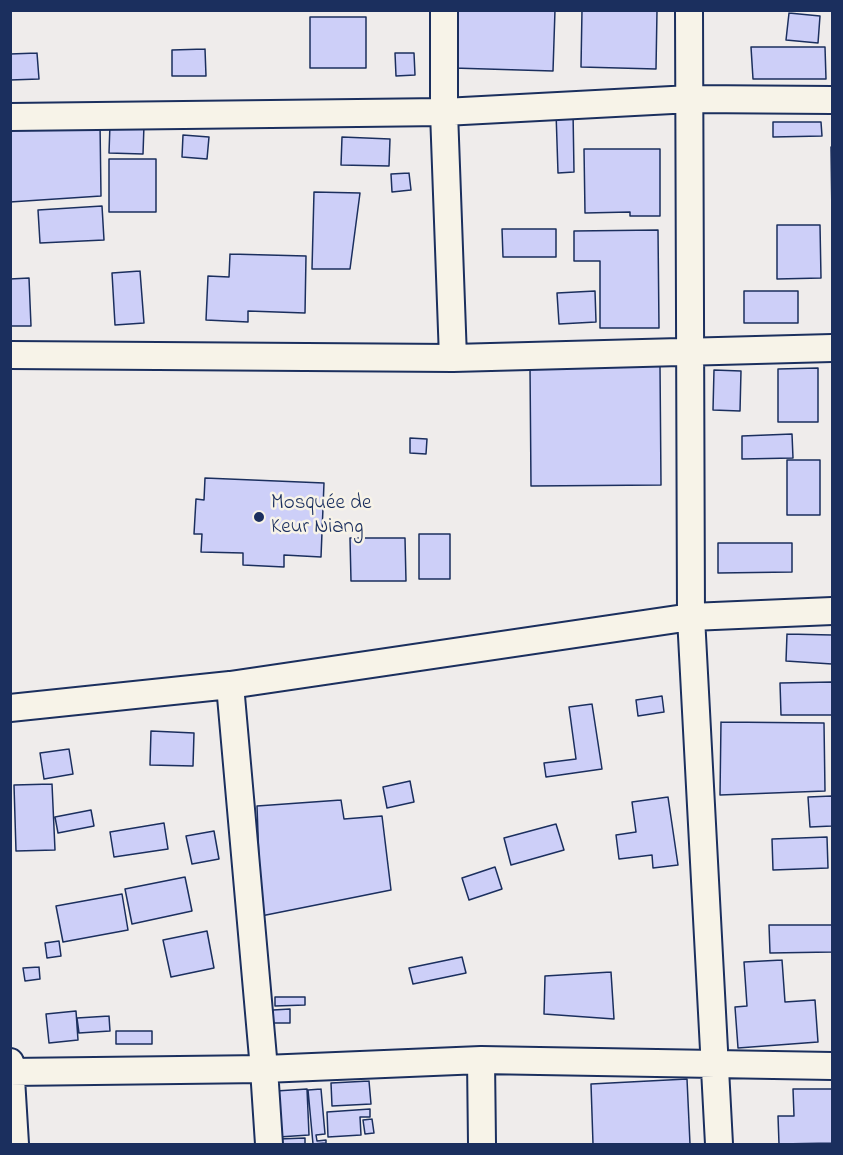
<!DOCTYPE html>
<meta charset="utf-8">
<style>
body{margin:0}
#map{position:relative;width:843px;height:1155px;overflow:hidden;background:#efeceb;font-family:"Indie Flower",sans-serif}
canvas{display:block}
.frame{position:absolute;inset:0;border:12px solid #1b2f5e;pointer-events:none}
</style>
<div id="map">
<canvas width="843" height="1155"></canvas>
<div class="frame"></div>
</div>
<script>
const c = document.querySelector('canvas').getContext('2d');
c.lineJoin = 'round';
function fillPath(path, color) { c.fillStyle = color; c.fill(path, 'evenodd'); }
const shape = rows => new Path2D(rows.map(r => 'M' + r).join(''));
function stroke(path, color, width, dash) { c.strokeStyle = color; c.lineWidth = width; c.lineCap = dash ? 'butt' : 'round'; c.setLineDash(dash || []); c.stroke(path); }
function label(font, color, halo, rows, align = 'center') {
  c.font = font + ' "Indie Flower",sans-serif'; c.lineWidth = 5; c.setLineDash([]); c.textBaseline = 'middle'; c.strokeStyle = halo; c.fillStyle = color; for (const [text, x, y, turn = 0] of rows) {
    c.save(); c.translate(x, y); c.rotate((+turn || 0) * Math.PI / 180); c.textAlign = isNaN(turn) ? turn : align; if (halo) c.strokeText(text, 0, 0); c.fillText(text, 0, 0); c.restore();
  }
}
const building = shape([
 [454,10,555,10,553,71,453,68,454,10],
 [582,10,657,11,656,69,581,67,582,10],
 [789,13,820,16,818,43,786,40,789,13],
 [310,17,366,17,366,68,310,68,310,17],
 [751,47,825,47,826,79,753,79,751,47],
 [205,49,206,76,172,76,172,50,205,49],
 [37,53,39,79,10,80,10,54,37,53],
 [395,53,414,53,415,75,396,76,395,53],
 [573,111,574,172,558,173,556,112,573,111],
 [773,122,821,122,822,136,773,137,773,122],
 [100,123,101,196,10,202,10,125,100,123],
 [110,124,144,125,143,154,109,153,110,124],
 [183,135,209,137,207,159,182,157,183,135],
 [342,137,390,139,389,166,341,165,342,137],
 [831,147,832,147,832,218,831,147],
 [584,149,660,149,660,216,630,216,630,212,585,213,584,149],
 [109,159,156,159,156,212,109,212,109,159],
 [409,173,411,190,392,192,391,174,409,173],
 [314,192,360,193,350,269,312,269,314,192],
 [102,206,104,240,40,243,38,210,102,206],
 [777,225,820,225,821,278,777,279,777,225],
 [502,229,556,229,556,257,503,257,502,229],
 [658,230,659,328,600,328,600,261,574,261,574,231,658,230],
 [230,254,306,256,305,313,248,311,248,322,206,320,208,276,229,277,230,254],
 [140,271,144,323,115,325,112,273,140,271],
 [29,278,31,326,10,326,10,279,29,278],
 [595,291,596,322,559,324,557,293,595,291],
 [744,291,798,291,798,323,744,323,744,291],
 [660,366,661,485,531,486,530,367,660,366],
 [818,368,818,422,778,422,778,369,818,368],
 [714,370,741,371,740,411,713,410,714,370],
 [792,434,793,458,742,459,742,436,792,434],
 [410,438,427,439,426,454,410,453,410,438],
 [787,460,820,460,820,515,787,515,787,460],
 [205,478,324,483,321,557,284,555,284,567,243,565,243,553,201,552,202,534,194,534,196,499,204,500,205,478],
 [419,534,450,534,450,579,419,579,419,534],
 [350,538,405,538,406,581,351,581,350,538],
 [718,543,792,543,792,572,718,573,718,543],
 [787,634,832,635,832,664,786,661,787,634],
 [832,682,832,715,781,715,780,683,832,682],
 [662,696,664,712,638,716,636,700,662,696],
 [592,704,602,769,546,777,544,763,576,759,569,707,592,704],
 [721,722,824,723,825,791,720,795,721,722],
 [151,731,194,733,193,766,150,765,151,731],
 [69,749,73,774,44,779,40,753,69,749],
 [410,781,414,802,387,808,383,787,410,781],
 [52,784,55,850,16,851,14,785,52,784],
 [832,796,832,826,810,827,808,797,832,796],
 [668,797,678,865,653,868,652,855,619,859,616,835,636,832,632,802,668,797],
 [341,800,344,819,382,816,391,890,261,916,257,806,341,800],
 [91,810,94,826,58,833,55,817,91,810],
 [164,823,168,849,114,857,110,832,164,823],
 [556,824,564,850,511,865,504,838,556,824],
 [214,831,219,859,192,864,186,836,214,831],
 [827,837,828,868,773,870,772,839,827,837],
 [495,867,502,889,469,900,462,878,495,867],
 [185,877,192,911,132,924,125,889,185,877],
 [122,894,128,930,63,942,56,906,122,894],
 [769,925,832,925,832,952,770,953,769,925],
 [207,931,214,968,171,977,163,940,207,931],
 [59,941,61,956,47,958,45,943,59,941],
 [462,957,466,973,413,984,409,968,462,957],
 [782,960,785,1002,815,1000,818,1042,738,1048,735,1007,747,1006,744,962,782,960],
 [39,967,40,979,25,981,23,968,39,967],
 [611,972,614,1019,544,1014,545,976,611,972],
 [275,997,305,997,305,1005,275,1006,275,997],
 [290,1009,290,1023,273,1023,273,1010,290,1009],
 [76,1011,78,1040,49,1043,46,1014,76,1011],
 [109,1016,110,1031,79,1033,77,1018,109,1016],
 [116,1031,152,1031,152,1044,116,1044,116,1031],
 [687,1079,690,1144,593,1144,591,1084,687,1079],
 [369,1081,371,1104,332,1106,331,1083,369,1081],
 [307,1089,309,1135,279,1137,276,1091,307,1089],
 [321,1089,325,1134,316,1135,317,1141,326,1140,326,1143,313,1144,308,1090,321,1089],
 [793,1089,832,1089,832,1143,779,1144,778,1116,794,1116,793,1089],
 [370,1109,370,1117,360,1117,361,1135,328,1137,327,1112,370,1109],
 [372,1119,374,1133,365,1134,363,1120,372,1119],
 [305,1138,305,1144,279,1144,279,1139,305,1138]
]);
const minor = shape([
 [444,10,444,112,453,358],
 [689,10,691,617,719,1144],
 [10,117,444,112,691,99,832,100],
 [10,355,453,358,832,348],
 [230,685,264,1069,269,1144],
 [10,708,230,685,691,617,832,611],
 [481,1060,482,1144],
 [10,1062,15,1144],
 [10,1072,264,1069,481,1060,832,1066]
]);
const markers = [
 [259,517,6,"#1b2f5e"]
];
const poiNames = [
 ["Mosquée de",271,505],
 ["Keur Niang",271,529]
];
fillPath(building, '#cdcff8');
stroke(building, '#1b2f5e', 1.5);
stroke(minor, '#1b2f5e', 30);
stroke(minor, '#f7f3e8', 26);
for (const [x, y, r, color] of markers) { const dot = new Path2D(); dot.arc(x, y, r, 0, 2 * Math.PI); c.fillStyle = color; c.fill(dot); stroke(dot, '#f7f3e8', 2); }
label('21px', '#1b2f5e', '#f7f3e8', poiNames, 'left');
</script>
